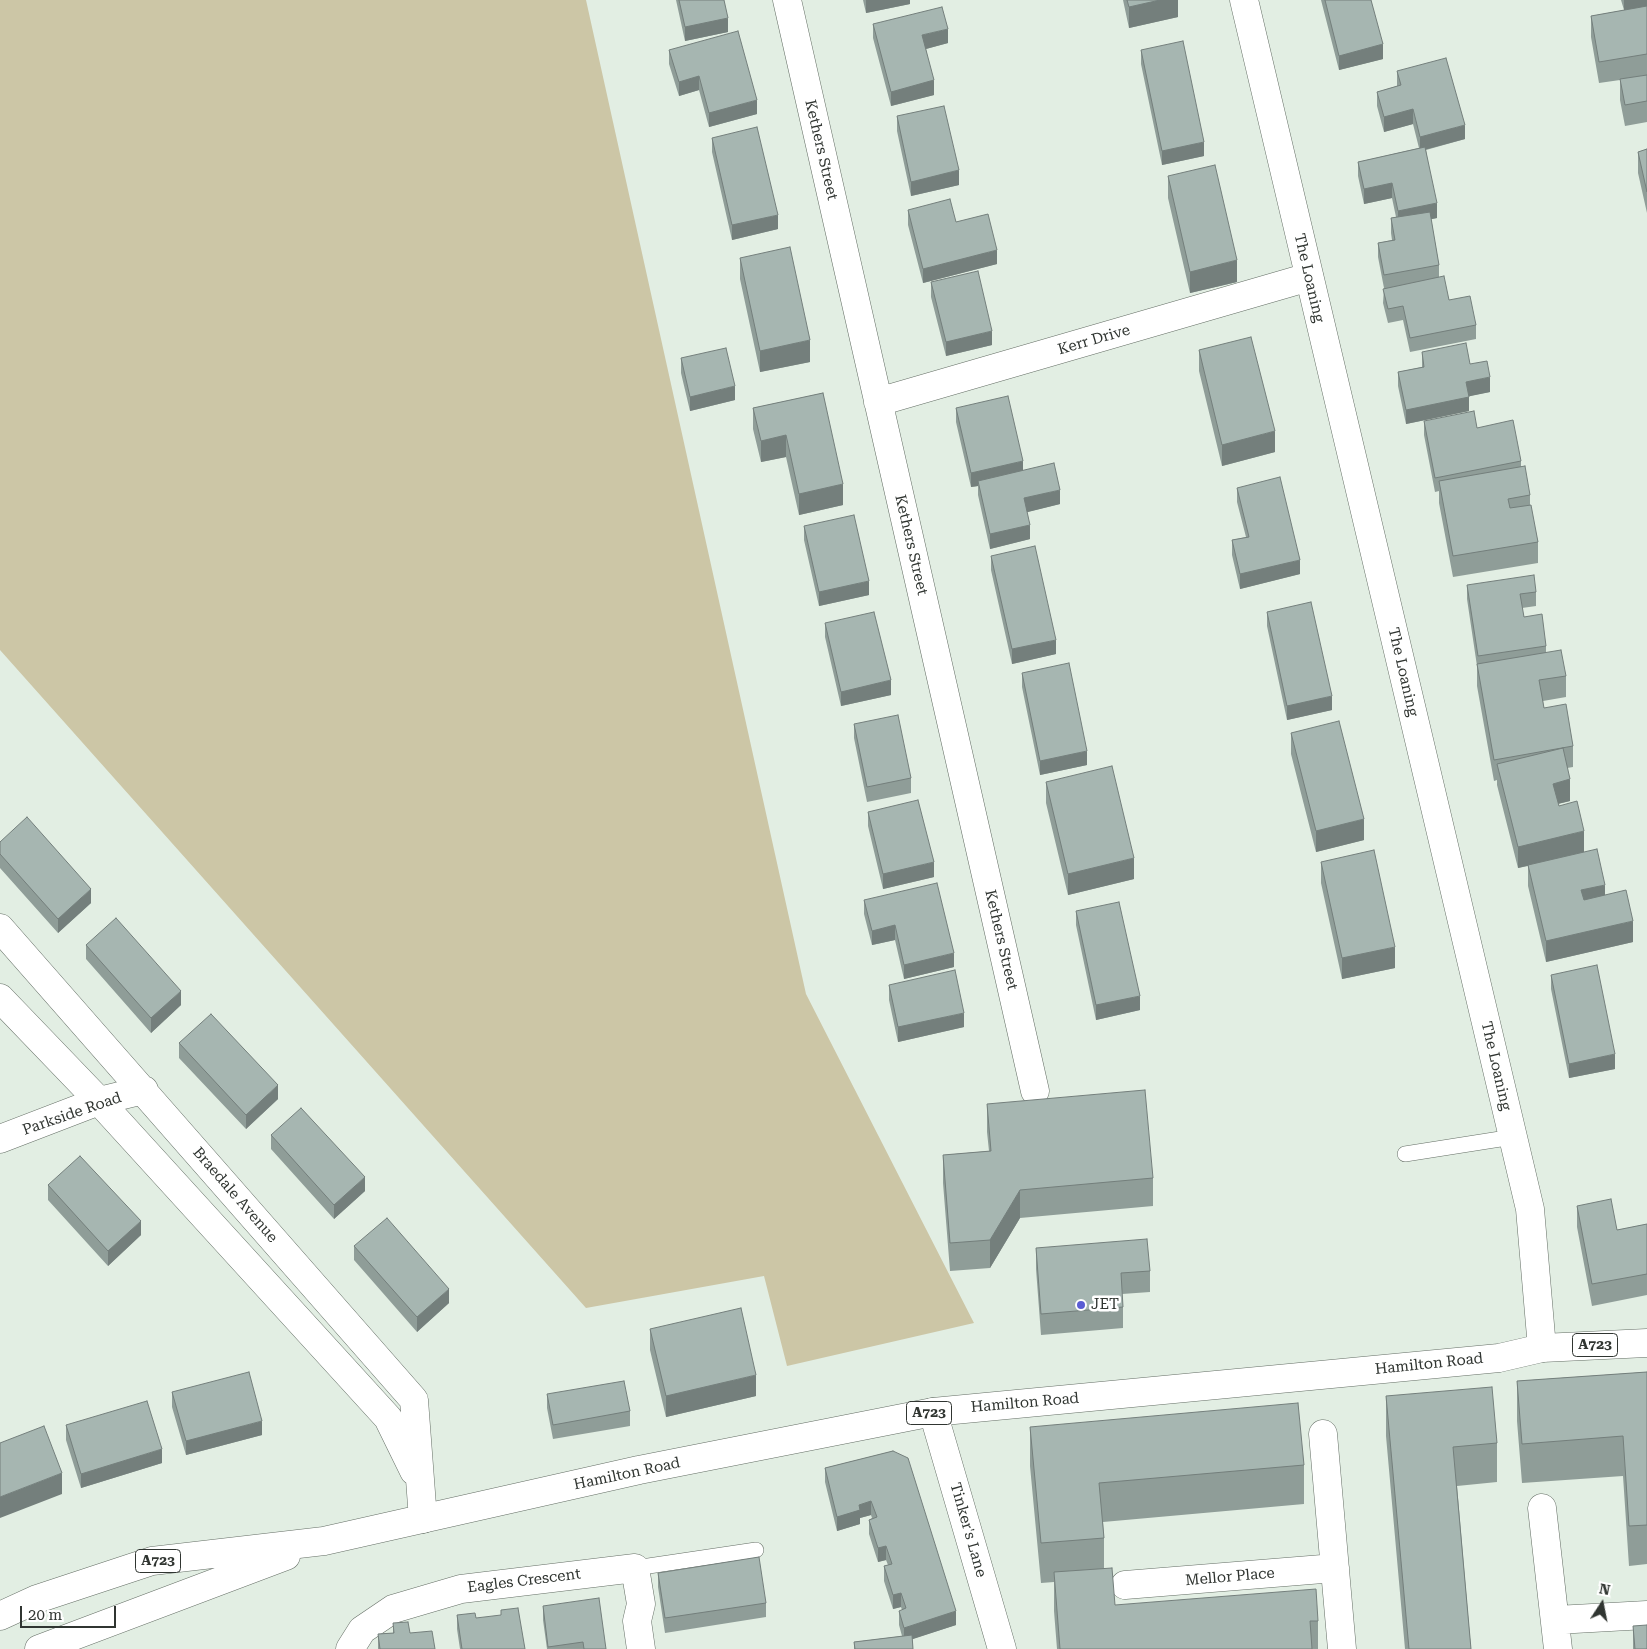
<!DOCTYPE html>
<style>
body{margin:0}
#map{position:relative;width:1647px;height:1649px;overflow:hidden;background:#e2eee3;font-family:"Roboto Serif",serif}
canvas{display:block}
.north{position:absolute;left:1577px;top:1579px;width:50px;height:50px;-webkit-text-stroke:4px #fff;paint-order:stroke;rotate:11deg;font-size:14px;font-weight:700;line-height:20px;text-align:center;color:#303531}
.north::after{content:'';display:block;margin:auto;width:18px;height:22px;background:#303531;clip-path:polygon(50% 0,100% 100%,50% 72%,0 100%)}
.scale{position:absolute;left:20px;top:1606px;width:96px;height:22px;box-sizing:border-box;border:2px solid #303531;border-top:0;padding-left:6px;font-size:15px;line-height:18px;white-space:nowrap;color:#303531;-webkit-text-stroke:4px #fff;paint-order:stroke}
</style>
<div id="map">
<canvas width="1647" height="1649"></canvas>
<div class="north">N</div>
<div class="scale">20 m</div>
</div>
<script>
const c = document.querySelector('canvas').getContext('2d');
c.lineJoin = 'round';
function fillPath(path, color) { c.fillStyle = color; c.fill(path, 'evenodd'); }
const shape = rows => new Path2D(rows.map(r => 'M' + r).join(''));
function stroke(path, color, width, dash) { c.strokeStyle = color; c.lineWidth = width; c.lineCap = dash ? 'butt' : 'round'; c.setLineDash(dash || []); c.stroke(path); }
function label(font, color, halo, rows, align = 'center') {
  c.font = font + ' "Roboto Serif",serif'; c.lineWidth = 5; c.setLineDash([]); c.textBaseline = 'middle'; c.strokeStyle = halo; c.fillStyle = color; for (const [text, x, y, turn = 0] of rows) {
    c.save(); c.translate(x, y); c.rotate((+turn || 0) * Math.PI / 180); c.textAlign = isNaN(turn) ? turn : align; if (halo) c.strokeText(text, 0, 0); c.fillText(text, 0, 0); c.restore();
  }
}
const green = shape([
 [0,0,586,0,806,994,974,1323,787,1366,764,1276,586,1308,0,650]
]);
const service = shape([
 [1405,1154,1513,1137],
 [635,1568,756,1550]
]);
const minor = shape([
 [787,0,1035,1091],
 [878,402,1309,277],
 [0,928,414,1400,423,1519],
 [0,998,99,1101,388,1418,414,1471],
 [0,1139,99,1101,144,1090],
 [1323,1434,1342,1649],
 [1542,1508,1558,1649],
 [1125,1585,1335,1568],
 [1556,1620,1647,1615],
 [350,1649,362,1630,393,1609,461,1589,635,1568,641,1604,637,1621,641,1649]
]);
const tertiary = shape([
 [1244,0,1530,1209,1542,1348],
 [933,1412,1002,1649]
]);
const primary = shape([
 [0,1616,37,1599,152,1561,324,1541,639,1470,933,1412,1499,1358,1542,1348,1647,1343],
 [39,1649,286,1556]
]);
const wall = shape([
 [676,0,724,0,728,32,685,41],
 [863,0,910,0,910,4,866,13],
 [1123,0,1178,0,1178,17,1129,28],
 [1321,0,1371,0,1383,59,1339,70],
 [1621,0,1647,0,1647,122,1625,126,1620,100,1620,80,1599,83,1591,37,1591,16,1624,10],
 [873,24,948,43,926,49,934,95,891,106,873,38],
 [669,50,757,114,709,127,699,90,679,96,669,64],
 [1141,50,1204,156,1162,165,1141,64],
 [1397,71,1465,139,1426,150,1437,218,1431,219,1439,265,1439,277,1449,300,1476,325,1476,339,1410,352,1403,320,1388,323,1383,303,1384,288,1378,257,1378,243,1392,240,1391,233,1391,218,1396,217,1392,198,1364,204,1358,176,1358,162,1419,148,1413,124,1384,132,1377,106,1377,92,1397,86],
 [897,116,959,185,911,196,897,131],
 [712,138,778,229,732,240,712,152],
 [1647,149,1647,213,1638,173,1638,152],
 [1168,176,1237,282,1190,293,1168,198],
 [908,210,956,222,997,264,923,283,908,225],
 [740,258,810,362,760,372,740,279],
 [931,282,992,345,946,356,931,297],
 [1199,350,1275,452,1222,466,1199,371],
 [1422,352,1470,364,1490,392,1469,396,1469,411,1406,424,1398,386,1398,372,1422,367],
 [681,358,735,400,690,411,681,373],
 [823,393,843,505,799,515,786,457,761,462,753,429,753,408],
 [956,408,1060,504,1027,512,1030,539,990,549,978,495,978,486,971,487,956,422],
 [1424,421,1477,428,1521,461,1521,467,1530,495,1530,505,1538,542,1538,563,1453,577,1439,503,1439,491,1435,492,1424,435],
 [1237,488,1300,574,1240,589,1232,555,1232,540,1246,537,1237,502],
 [804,526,869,595,819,606,804,540],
 [991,556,1056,654,1012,664,991,570],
 [1467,585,1536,592,1536,606,1522,608,1524,617,1546,646,1546,652,1566,676,1566,697,1543,701,1544,708,1573,746,1573,767,1567,768,1570,801,1558,804,1559,806,1584,852,1605,895,1633,942,1546,962,1528,886,1528,866,1518,868,1497,785,1497,780,1494,781,1477,686,1477,666,1467,599],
 [1267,612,1332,710,1287,720,1267,626],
 [825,623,891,695,841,706,825,637],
 [1022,673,1087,765,1040,775,1022,687],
 [854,724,911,778,911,793,867,802,854,738],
 [1291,733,1364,840,1316,852,1291,754],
 [1046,782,1134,879,1068,895,1046,803],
 [868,812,934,877,883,889,868,826],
 [0,842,91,903,58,933,0,868],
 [1321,862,1395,968,1342,979,1321,883],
 [864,900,954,967,904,979,895,940,872,945,864,914],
 [1076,911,1140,1010,1096,1020,1076,925],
 [86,945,181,1005,151,1033,86,959],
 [1551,975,1615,1069,1569,1078,1551,989],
 [889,985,964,1027,898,1042,889,1000],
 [179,1043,278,1099,246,1129,179,1058],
 [987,1104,1153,1178,1153,1206,1020,1218,990,1268,950,1271,943,1183,943,1155,989,1151,987,1132],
 [271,1135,365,1191,334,1219,271,1149],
 [48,1185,141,1235,108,1266,48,1200],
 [1577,1206,1617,1230,1647,1224,1647,1295,1592,1306,1577,1227],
 [354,1246,449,1303,417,1332,354,1260],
 [1036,1248,1150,1271,1150,1292,1122,1294,1123,1307,1123,1328,1041,1335,1036,1269],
 [650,1329,756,1396,666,1417,650,1350],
 [1647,1372,1647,1564,1629,1566,1623,1476,1522,1483,1517,1421,1517,1381],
 [172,1392,262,1435,186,1455,172,1407],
 [547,1394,630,1411,630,1426,553,1439,547,1408],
 [1386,1396,1497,1443,1497,1482,1457,1486,1471,1649,1405,1649,1386,1436],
 [66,1425,162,1463,81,1488,66,1440],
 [1030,1427,1304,1465,1304,1504,1103,1522,1104,1538,1104,1568,1115,1605,1318,1621,1318,1649,1057,1649,1054,1611,1054,1582,1041,1583,1030,1466],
 [893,1451,956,1625,912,1639,913,1649,854,1649,854,1642,902,1636,899,1625,899,1611,902,1610,901,1607,893,1609,884,1581,884,1566,888,1565,886,1560,878,1562,869,1534,869,1520,872,1518,871,1515,860,1518,860,1524,837,1531,825,1482,825,1468],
 [658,1573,766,1603,766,1617,665,1633,658,1587],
 [543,1606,606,1649,547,1649,543,1620],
 [457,1615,476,1618,525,1649,460,1649,457,1629],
 [393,1623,410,1633,435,1649,378,1649,378,1634,393,1633],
 [1633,1626,1647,1649,1633,1649]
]);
const shadedWall = shape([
 [866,0,910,0,910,4,866,13],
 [1160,0,1178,0,1178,17,1129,28,1129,7],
 [1624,0,1647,0,1647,6,1624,12],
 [728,18,728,32,685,41,685,27],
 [948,29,948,43,922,50,922,35],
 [1383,44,1383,59,1339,70,1339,56],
 [699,76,699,90,679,96,679,82],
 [934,80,934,95,891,106,891,92],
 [757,100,757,114,709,127,709,113],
 [1413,109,1413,124,1384,132,1384,117],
 [1465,125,1465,139,1420,151,1420,137],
 [1204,142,1204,156,1162,165,1162,151],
 [959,170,959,185,911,196,911,182],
 [1392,183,1392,198,1364,204,1364,189],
 [1437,203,1437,218,1398,226,1398,211],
 [778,215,778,229,732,240,732,225],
 [997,250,997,264,923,283,923,269],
 [1237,260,1237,282,1190,293,1190,272],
 [992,331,992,345,946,356,946,342],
 [810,340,810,362,760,372,760,351],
 [1490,377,1490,392,1466,397,1466,382],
 [735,386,735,400,690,411,690,397],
 [1469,397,1469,411,1406,424,1406,410],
 [1275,431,1275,452,1222,466,1222,445],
 [786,435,786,457,761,462,761,441],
 [1023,461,1023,476,978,481,978,486,971,487,971,473],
 [843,484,843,505,799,515,799,494],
 [1060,490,1060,504,1024,513,1024,498],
 [1030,525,1030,539,990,549,990,534],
 [1300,560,1300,574,1240,589,1240,574],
 [869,581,869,595,819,606,819,592],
 [1056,640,1056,654,1012,664,1012,649],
 [891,680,891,695,841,706,841,692],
 [1332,696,1332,710,1287,720,1287,706],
 [1087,751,1087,765,1040,775,1040,761],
 [1570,779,1570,801,1553,805,1553,784],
 [1364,819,1364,840,1316,852,1316,831],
 [1584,831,1584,852,1518,868,1518,847],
 [1134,858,1134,879,1068,895,1068,874],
 [934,862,934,877,883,889,883,874],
 [1605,885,1605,906,1581,911,1581,890],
 [91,889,91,903,58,933,58,919],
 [1633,921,1633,942,1546,962,1546,941],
 [895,925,895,940,872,945,872,931],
 [1395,947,1395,968,1342,979,1342,958],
 [954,953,954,967,904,979,904,965],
 [181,991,181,1005,151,1033,151,1018],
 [1140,996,1140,1010,1096,1020,1096,1005],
 [964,1013,964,1027,898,1042,898,1027],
 [1615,1054,1615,1069,1569,1078,1569,1064],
 [278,1085,278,1099,246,1129,246,1115],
 [365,1177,365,1191,334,1219,334,1205],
 [1020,1190,1020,1218,990,1268,990,1240],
 [141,1221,141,1235,108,1266,108,1251],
 [449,1289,449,1303,417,1332,417,1317],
 [756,1375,756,1396,666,1417,666,1396],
 [262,1421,262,1435,186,1455,186,1441],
 [162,1449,162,1463,81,1488,81,1474],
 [62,1473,62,1494,0,1518,0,1497],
 [871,1501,871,1515,860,1518,860,1524,837,1531,837,1517,859,1505],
 [886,1546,886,1560,878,1562,878,1548],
 [901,1593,901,1607,893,1609,893,1595],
 [956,1611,956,1625,904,1642,904,1628]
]);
const building = shape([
 [679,0,724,0,728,18,685,27,679,0],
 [1127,0,1160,0,1129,7,1127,0],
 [1325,0,1371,0,1383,44,1339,56,1325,0],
 [1647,6,1647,54,1599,62,1591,16,1647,6],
 [942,7,948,29,922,35,934,80,891,92,873,24,942,7],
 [738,31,757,100,709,113,699,76,679,82,669,50,738,31],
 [1183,41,1204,142,1162,151,1141,50,1183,41],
 [1446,58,1465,125,1420,137,1413,109,1384,117,1377,92,1401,85,1397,71,1446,58],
 [1647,75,1647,101,1625,105,1620,79,1647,75],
 [944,106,959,170,911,182,897,116,944,106],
 [757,127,778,215,732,225,712,138,757,127],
 [1425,147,1437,203,1398,211,1392,183,1364,189,1358,162,1425,147],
 [1647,149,1647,192,1638,152,1647,149],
 [1215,165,1237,260,1190,272,1168,176,1215,165],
 [950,199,956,222,988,214,997,250,923,269,908,210,950,199],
 [1430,212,1439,265,1384,275,1378,243,1395,240,1391,218,1430,212],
 [790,247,810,340,760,351,740,258,790,247],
 [978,271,992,331,946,342,931,282,978,271],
 [1444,276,1449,300,1470,296,1476,325,1410,338,1403,306,1388,309,1383,289,1444,276],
 [1251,337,1275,431,1222,445,1199,350,1251,337],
 [1466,343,1470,364,1487,361,1490,377,1466,382,1469,397,1406,410,1398,372,1424,367,1422,352,1466,343],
 [726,348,735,386,690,397,681,358,726,348],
 [823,393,843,484,799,494,786,435,761,441,753,408,823,393],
 [1008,396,1023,461,971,473,956,408,1008,396],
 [1474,411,1477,428,1513,420,1521,461,1435,478,1424,421,1474,411],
 [1054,463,1060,490,1024,498,1030,525,990,534,978,481,1054,463],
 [1525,466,1530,495,1508,499,1510,508,1531,505,1538,542,1453,556,1439,481,1525,466],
 [1280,477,1300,560,1240,574,1232,540,1249,537,1237,488,1280,477],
 [854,515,869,581,819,592,804,526,854,515],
 [1035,546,1056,640,1012,649,991,556,1035,546],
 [1534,575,1536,592,1520,594,1524,617,1542,614,1546,646,1478,656,1467,585,1534,575],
 [1311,602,1332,696,1287,706,1267,612,1311,602],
 [874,612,891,680,841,692,825,623,874,612],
 [1561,650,1566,676,1539,680,1544,708,1566,704,1573,746,1494,760,1477,664,1561,650],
 [1069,663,1087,751,1040,761,1022,673,1069,663],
 [898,715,911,778,867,787,854,724,898,715],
 [1339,721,1364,819,1316,831,1291,733,1339,721],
 [1563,748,1570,779,1553,784,1559,806,1577,801,1584,831,1518,847,1497,764,1563,748],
 [1112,766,1134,858,1068,874,1046,782,1112,766],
 [918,800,934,862,883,874,868,812,918,800],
 [27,817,91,889,58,919,0,854,0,842,27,817],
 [1597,849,1605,885,1581,890,1584,900,1626,890,1633,921,1546,941,1528,865,1597,849],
 [1374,850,1395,947,1342,958,1321,862,1374,850],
 [937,883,954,953,904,965,895,925,872,931,864,900,937,883],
 [1119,902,1140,996,1096,1005,1076,911,1119,902],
 [116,918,181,991,151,1018,86,945,116,918],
 [1597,965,1615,1054,1569,1064,1551,975,1597,965],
 [955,970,964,1013,898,1027,889,985,955,970],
 [211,1014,278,1085,246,1115,179,1043,211,1014],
 [1145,1090,1153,1178,1020,1190,990,1240,950,1243,943,1155,991,1151,987,1104,1145,1090],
 [301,1108,365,1177,334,1205,271,1135,301,1108],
 [80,1156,141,1221,108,1251,48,1185,80,1156],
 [1611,1199,1617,1230,1647,1224,1647,1274,1592,1284,1577,1206,1611,1199],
 [387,1218,449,1289,417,1317,354,1246,387,1218],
 [1147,1239,1150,1271,1121,1273,1123,1307,1041,1314,1036,1248,1147,1239],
 [741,1308,756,1375,666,1396,650,1329,741,1308],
 [249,1372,262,1421,186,1441,172,1392,249,1372],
 [1647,1372,1647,1525,1629,1526,1623,1436,1522,1444,1517,1381,1647,1372],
 [624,1381,630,1411,553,1425,547,1394,624,1381],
 [1492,1387,1497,1443,1453,1447,1471,1649,1409,1649,1386,1396,1492,1387],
 [147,1401,162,1449,81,1474,66,1425,147,1401],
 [1298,1403,1304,1465,1099,1483,1104,1538,1041,1543,1030,1427,1298,1403],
 [44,1426,62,1473,0,1497,0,1443,44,1426],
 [893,1451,908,1458,956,1611,904,1628,899,1611,906,1608,901,1593,893,1595,884,1566,892,1564,886,1546,878,1548,869,1520,877,1517,871,1501,859,1505,860,1510,837,1517,825,1468,893,1451],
 [759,1557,766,1603,665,1618,658,1573,759,1557],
 [1112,1568,1115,1605,1316,1589,1318,1621,1310,1621,1312,1649,1060,1649,1054,1572,1112,1568],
 [599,1598,606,1649,584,1649,583,1642,548,1647,543,1606,599,1598],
 [518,1608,525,1649,462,1649,457,1615,475,1613,476,1618,501,1615,501,1610,518,1608],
 [408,1622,410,1633,432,1631,435,1649,380,1649,378,1634,394,1633,393,1623,408,1622],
 [1647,1625,1647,1649,1635,1649,1633,1626,1647,1625],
 [912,1635,913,1649,855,1649,854,1642,912,1635]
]);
const markers = [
 [1081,1305,5,"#5a5dd4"]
];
const shields = [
 [1595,1345,45],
 [929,1413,45],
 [158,1561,45]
];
const shieldNames = [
 ["A723",1595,1345],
 ["A723",929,1413],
 ["A723",158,1561]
];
const streetNames = [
 ["Kethers Street",821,150,77],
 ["The Loaning",1309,278,77],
 ["Kerr Drive",1094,340,-16],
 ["Kethers Street",911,545,77],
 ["The Loaning",1403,672,77],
 ["Kethers Street",1001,940,77],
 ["The Loaning",1496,1066,77],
 ["Parkside Road",72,1114,-19],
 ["Braedale Avenue",235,1195,49],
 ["Hamilton Road",1429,1364,-6],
 ["Hamilton Road",1025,1403,-5],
 ["Hamilton Road",627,1474,-12],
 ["Tinker's Lane",968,1530,74],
 ["Mellor Place",1230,1577,-5],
 ["Eagles Crescent",524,1581,-7]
];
const poiNames = [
 ["JET",1091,1305]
];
fillPath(green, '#ccc6a6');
stroke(service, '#646e65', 16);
stroke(minor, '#646e65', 29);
stroke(tertiary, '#646e65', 29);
stroke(primary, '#646e65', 29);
stroke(service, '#fff', 15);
stroke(minor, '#fff', 28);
stroke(tertiary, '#fff', 28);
stroke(primary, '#fff', 28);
fillPath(wall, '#8f9d98');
fillPath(shadedWall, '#747f7c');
fillPath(building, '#a6b6b1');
stroke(building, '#747f7c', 1);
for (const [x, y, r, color] of markers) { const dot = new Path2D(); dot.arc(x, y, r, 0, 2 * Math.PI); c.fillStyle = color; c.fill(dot); stroke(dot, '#fff', 2); }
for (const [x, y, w] of shields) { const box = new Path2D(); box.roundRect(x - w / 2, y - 11.5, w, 23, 4); c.fillStyle = '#fff'; c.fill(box); stroke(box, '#303531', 1); }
label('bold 14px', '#303531', null, shieldNames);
label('15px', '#303531', '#fff', streetNames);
label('15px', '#303531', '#fff', poiNames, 'left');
</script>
